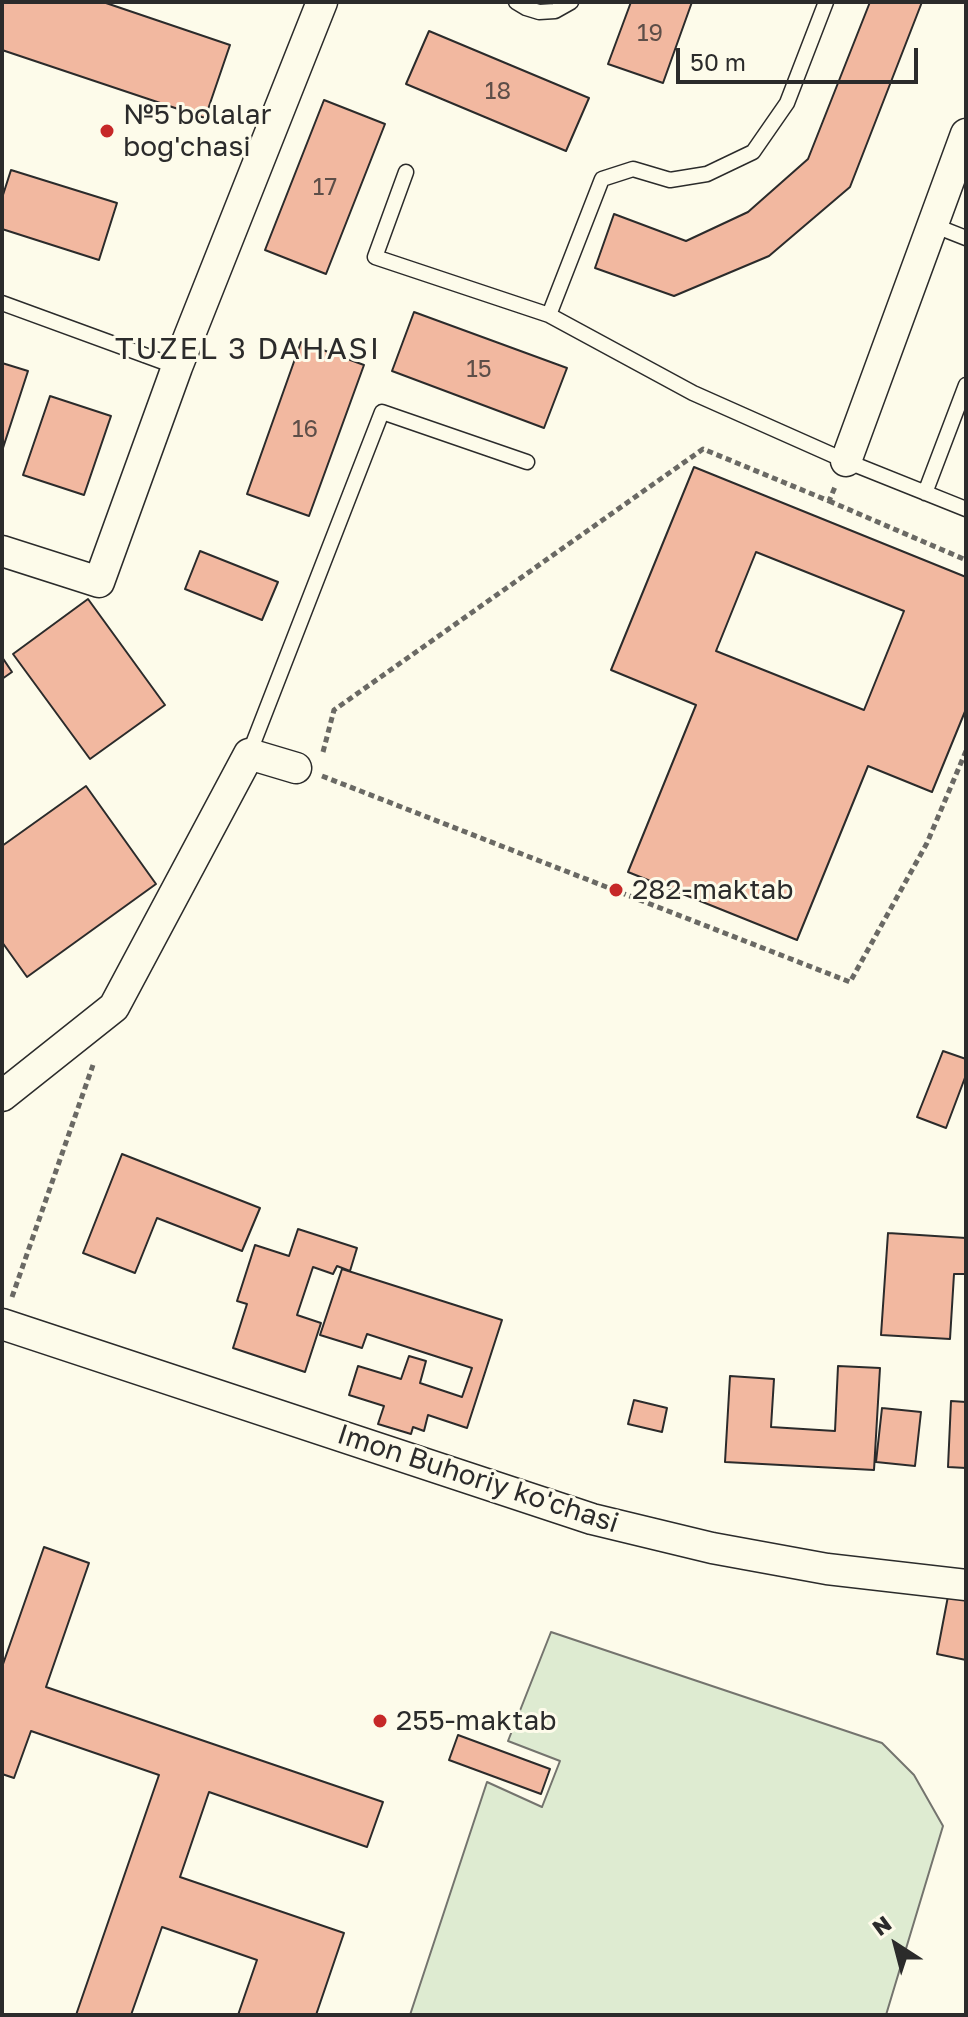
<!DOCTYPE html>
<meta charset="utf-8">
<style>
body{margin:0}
#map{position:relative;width:968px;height:2017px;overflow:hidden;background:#fdfbea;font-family:"Golos Text",sans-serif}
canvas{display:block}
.frame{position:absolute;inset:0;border:4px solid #2b2b2b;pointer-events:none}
.north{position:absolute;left:856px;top:1905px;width:80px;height:80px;-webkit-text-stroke:6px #fdfbea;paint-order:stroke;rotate:324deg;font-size:22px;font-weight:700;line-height:32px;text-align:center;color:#2b2b2b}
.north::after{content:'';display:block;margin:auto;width:28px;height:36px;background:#2b2b2b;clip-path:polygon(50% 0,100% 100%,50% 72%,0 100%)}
.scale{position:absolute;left:676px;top:48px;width:242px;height:36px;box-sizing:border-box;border:4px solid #2b2b2b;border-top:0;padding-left:10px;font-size:24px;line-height:28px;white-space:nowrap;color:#2b2b2b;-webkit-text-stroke:6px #fdfbea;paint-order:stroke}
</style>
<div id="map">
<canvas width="968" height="2017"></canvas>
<div class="frame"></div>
<div class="north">N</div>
<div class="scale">50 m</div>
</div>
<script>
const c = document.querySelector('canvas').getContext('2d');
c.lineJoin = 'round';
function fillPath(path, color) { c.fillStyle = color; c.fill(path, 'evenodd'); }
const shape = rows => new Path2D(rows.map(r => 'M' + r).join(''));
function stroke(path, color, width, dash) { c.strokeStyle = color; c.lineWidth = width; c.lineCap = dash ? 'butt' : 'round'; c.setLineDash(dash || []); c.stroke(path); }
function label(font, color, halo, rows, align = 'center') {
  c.font = font + ' "Golos Text",sans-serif'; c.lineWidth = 6; c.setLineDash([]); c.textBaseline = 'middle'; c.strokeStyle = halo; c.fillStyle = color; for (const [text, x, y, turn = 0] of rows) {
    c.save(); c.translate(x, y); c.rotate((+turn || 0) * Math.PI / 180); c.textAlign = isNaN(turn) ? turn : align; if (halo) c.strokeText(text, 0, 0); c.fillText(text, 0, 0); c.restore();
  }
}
const green = shape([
 [551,1632,882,1743,914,1775,943,1826,886,2015,410,2015,487,1782,542,1807,560,1761,508,1741,551,1632]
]);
const building = shape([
 [2,2,103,2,230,45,205,118,2,50,2,2],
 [631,2,692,2,663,83,608,64,631,2],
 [870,2,922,2,850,187,769,256,674,296,595,268,614,214,686,241,748,212,808,159,870,2],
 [429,31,589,98,566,151,406,84,429,31],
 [324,100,385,124,326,274,265,250,324,100],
 [11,170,117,203,99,260,2,229,2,198,11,170],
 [414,312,567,368,544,428,392,371,414,312],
 [301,342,364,365,309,516,247,494,301,342],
 [2,363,28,371,2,451,2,363],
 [50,396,111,416,84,495,23,475,50,396],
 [694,467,966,577,966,709,932,792,868,766,797,940,628,872,696,705,611,670,694,467],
 [756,552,904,611,864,710,716,651,756,552],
 [200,551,278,582,262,620,185,589,200,551],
 [88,599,165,705,90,759,13,654,88,599],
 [2,657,12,672,2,679,2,657],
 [86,786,156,884,27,977,2,942,2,846,86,786],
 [943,1051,966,1059,966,1075,946,1128,917,1117,943,1051],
 [122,1154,260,1208,242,1251,157,1218,135,1273,83,1253,122,1154],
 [298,1229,357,1248,350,1271,337,1266,333,1274,313,1267,297,1315,321,1323,305,1372,233,1348,247,1304,237,1301,255,1245,289,1256,298,1229],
 [888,1233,966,1238,966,1274,954,1274,950,1339,881,1335,888,1233],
 [342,1269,502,1320,467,1428,428,1415,424,1431,413,1427,411,1434,378,1424,384,1406,349,1395,358,1366,401,1379,409,1356,426,1361,420,1383,462,1397,472,1368,367,1334,362,1348,320,1335,342,1269],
 [838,1366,880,1368,874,1470,725,1462,730,1376,774,1379,771,1427,835,1431,838,1366],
 [634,1400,667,1408,662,1432,628,1424,634,1400],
 [951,1401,966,1402,966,1468,948,1467,951,1401],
 [882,1408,921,1412,915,1466,876,1462,882,1408],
 [44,1547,89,1563,46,1687,383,1802,367,1847,209,1792,180,1877,344,1933,316,2015,238,2015,257,1960,162,1927,131,2015,76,2015,159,1775,31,1731,14,1778,2,1774,2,1667,44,1547],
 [949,1591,966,1594,966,1660,937,1654,949,1591],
 [458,1735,550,1769,541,1794,449,1760,458,1735]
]);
const path = shape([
 [829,501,966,560],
 [323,752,334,710,703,449,829,501,835,487],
 [322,776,850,982,927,843,966,751],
 [12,1297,93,1065]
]);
const lane = shape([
 [516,2,526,8,539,12,555,11,571,2],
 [826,2,787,103,753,152,707,174,670,180,633,169,602,179,549,315,693,393,846,461,966,509],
 [406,172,375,257,549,315],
 [933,225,966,238],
 [2,303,177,367],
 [925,493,966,385],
 [249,754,382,412,527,462]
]);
const street = shape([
 [846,461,966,134],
 [2,551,99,582,177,367,322,2],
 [2,1096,114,1007,249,754,296,768],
 [2,1324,592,1519,712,1548,827,1569,966,1585]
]);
const markers = [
 [107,131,8,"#c62828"],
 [616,890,8,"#c62828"],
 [380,1721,8,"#c62828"]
];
const numberNames = [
 ["19",650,33],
 ["18",498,91],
 ["17",325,187],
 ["15",479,369],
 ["16",305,429]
];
const poiNames = [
 ["№5 bolalar",123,115],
 ["bog'chasi",123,147],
 ["282-maktab",632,890],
 ["255-maktab",396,1721]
];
const streetNames = [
 ["Imon Buhoriy ko'chasi",478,1479,18]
];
const neighbourhoodNames = [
 ["TUZEL 3 DAHASI",248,349]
];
fillPath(green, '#deebd1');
stroke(green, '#74746e', 2);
fillPath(building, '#f2b8a0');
stroke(building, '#2b2b2b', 2);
stroke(lane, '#2b2b2b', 17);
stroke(street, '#2b2b2b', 33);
stroke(path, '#6a6964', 5, [6, 4]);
stroke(lane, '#fdfbea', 14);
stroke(street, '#fdfbea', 30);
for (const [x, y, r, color] of markers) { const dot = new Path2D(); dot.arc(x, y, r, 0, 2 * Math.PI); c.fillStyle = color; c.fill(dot); stroke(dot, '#fdfbea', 3); }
label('24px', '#5d4e48', null, numberNames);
label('28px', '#2b2b2b', '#fdfbea', poiNames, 'left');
label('28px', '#2b2b2b', '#fdfbea', streetNames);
c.letterSpacing = '2px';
label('30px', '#2b2b2b', '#fdfbea', neighbourhoodNames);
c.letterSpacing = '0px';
</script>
